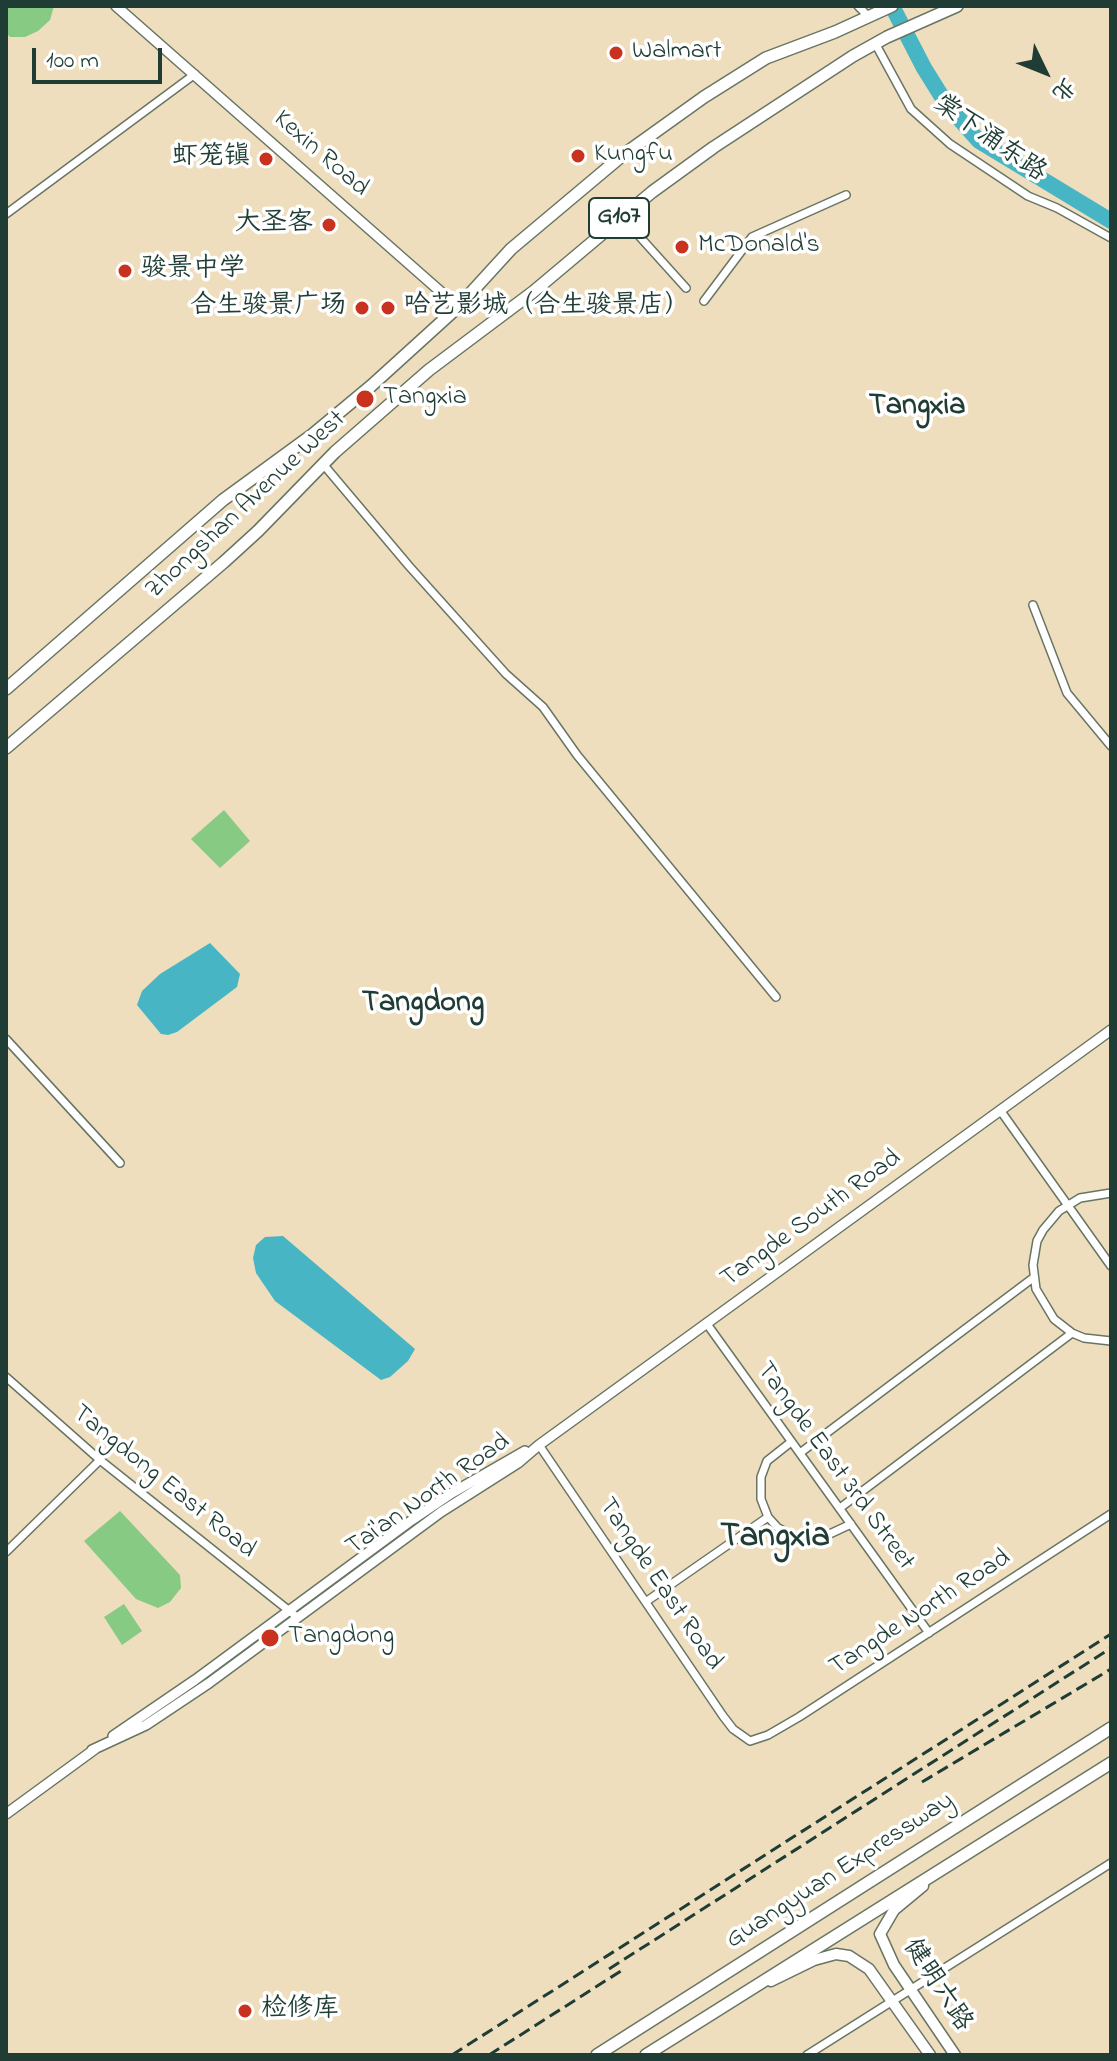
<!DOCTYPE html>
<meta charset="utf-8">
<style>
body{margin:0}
#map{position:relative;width:1117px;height:2061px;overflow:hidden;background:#eedebd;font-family:"Indie Flower","LXGW WenKai TC",sans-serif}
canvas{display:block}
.frame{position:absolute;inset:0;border:8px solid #1f3d34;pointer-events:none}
.north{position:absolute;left:1005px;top:32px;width:80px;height:80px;-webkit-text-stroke:6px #fff;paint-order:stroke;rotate:133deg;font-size:22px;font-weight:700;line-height:32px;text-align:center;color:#1f3d34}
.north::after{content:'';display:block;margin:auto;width:28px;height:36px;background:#1f3d34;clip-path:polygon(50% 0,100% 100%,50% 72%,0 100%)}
.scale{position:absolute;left:32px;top:48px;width:130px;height:36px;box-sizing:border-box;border:4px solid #1f3d34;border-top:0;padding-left:10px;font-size:24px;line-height:28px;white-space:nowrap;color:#1f3d34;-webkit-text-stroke:6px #fff;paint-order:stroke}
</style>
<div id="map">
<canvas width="1117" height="2061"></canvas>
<div class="frame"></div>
<div class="north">北</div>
<div class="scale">100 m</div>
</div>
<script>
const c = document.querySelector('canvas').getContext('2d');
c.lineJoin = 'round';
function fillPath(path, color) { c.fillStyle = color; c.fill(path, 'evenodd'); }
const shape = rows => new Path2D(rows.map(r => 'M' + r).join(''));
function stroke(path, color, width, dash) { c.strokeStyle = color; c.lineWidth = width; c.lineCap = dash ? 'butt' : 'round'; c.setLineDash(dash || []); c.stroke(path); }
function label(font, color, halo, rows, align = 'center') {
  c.font = font + ' "Indie Flower","LXGW WenKai TC",sans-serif'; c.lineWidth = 7; c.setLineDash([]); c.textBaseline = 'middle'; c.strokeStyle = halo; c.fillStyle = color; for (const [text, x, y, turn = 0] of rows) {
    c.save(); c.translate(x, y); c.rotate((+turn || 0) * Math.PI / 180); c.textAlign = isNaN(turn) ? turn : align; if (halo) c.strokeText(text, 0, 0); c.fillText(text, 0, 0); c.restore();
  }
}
const green = shape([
 [6,6,54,6,50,20,38,31,25,37,10,37,6,33],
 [224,810,250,841,220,868,191,839],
 [120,1511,180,1575,181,1588,170,1602,158,1608,136,1599,84,1541],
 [124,1604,142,1631,122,1645,104,1617]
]);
const water = shape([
 [210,943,240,974,237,987,177,1032,168,1035,161,1034,137,1005,142,991,160,974],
 [283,1236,415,1349,408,1361,390,1377,381,1380,275,1301,256,1273,253,1258,256,1245,265,1237]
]);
const river = shape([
 [892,6,924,68,947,105,979,141,1111,221]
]);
const minor = shape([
 [858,6,869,17],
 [875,43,911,109,950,144,1028,196,1057,208,1111,238],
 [6,214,195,74],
 [622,217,686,288],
 [704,301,752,237,846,195],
 [323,464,409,566,506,674,543,707,577,755,776,997],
 [1033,605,1067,693,1111,746],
 [6,1039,120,1163],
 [1000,1110,1111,1266],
 [1111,1193,1080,1198,1059,1211,1043,1230,1037,1241,1033,1265,1036,1289,1054,1319,1072,1333,1084,1338,1111,1341],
 [707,1324,929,1633],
 [6,1377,100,1460,297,1617],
 [791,1442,767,1461,761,1477,761,1499,768,1517,778,1528,799,1538,819,1539,851,1524],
 [539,1445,723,1716,733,1729,750,1741,768,1735,799,1717,1111,1514],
 [800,1453,1033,1278],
 [840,1508,1072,1333],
 [6,1552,100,1460],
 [647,1601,768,1517],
 [807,2055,1111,1863]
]);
const tertiary = shape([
 [116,6,458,307],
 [113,1736,195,1680,412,1520,452,1493,525,1451],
 [92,1750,146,1725,209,1683,441,1512,518,1463,539,1445,1111,1030],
 [6,1814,95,1749]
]);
const secondary = shape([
 [923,1886,894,1910,880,1934,894,1965,955,2055],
 [771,1981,814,1960,836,1954,849,1956,869,1969,930,2055]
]);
const trunk = shape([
 [6,689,223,500,312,435,371,386,458,307,511,249,623,155,704,97,766,58,835,32,892,6],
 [6,748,224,562,258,531,335,452,429,370,533,292,652,192,714,147,853,56,887,37,957,6],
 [597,2055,1111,1728],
 [646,2055,1111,1763]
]);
const rail = shape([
 [922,1782,1111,1669],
 [609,1969,1111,1648],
 [452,2055,1111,1634],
 [489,2055,624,1969]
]);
const markers = [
 [616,53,8,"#c8321e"],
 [578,156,8,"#c8321e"],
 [266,159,8,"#c8321e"],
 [329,225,8,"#c8321e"],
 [682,247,8,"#c8321e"],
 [125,271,8,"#c8321e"],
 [362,308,8,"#c8321e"],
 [388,308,8,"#c8321e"],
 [365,399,10,"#c8321e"],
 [270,1638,10,"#c8321e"],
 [245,2011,8,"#c8321e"]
];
const shields = [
 [619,218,60]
];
const shieldNames = [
 ["G107",619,218]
];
const poiNames = [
 ["Walmart",632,53],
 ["Kungfu",594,156],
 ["虾笼镇",250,159,"right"],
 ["大圣客",313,225,"right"],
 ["McDonald's",698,247],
 ["骏景中学",141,271],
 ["合生骏景广场",346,308,"right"],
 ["哈艺影城（合生骏景店）",404,308],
 ["Tangxia",383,399],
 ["Tangdong",288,1638],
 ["检修库",261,2011]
];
const streetNames = [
 ["棠下涌东路",989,140,35],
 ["Kexin Road",320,155,41],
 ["Zhongshan Avenue West",247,506,-43],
 ["Tangde South Road",812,1220,-36],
 ["Tangde East 3rd Street",834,1467,54],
 ["Tangdong East Road",163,1483,39],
 ["Tai'an North Road",429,1496,-35],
 ["Tangde East Road",659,1585,56],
 ["Tangde North Road",921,1614,-33],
 ["Guangyuan Expressway",841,1872,-33],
 ["健明六路",936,1986,57]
];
const quarterNames = [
 ["Tangxia",917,408],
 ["Tangdong",423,1005]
];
const districtNames = [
 ["Tangxia",775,1539]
];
fillPath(green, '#86ca84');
fillPath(water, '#47b5c3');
stroke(river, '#47b5c3', 16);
stroke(minor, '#677564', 10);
stroke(tertiary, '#677564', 12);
stroke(secondary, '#677564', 13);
stroke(trunk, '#677564', 14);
stroke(minor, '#fff', 7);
stroke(tertiary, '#fff', 9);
stroke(secondary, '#fff', 10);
stroke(trunk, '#fff', 11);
stroke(rail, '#1f3d34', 3, [12, 6]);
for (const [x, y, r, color] of markers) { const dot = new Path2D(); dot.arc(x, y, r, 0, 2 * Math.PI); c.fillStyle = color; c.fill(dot); stroke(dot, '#fff', 3); }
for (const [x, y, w] of shields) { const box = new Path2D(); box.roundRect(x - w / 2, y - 20, w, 40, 6); c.fillStyle = '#fff'; c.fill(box); stroke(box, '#1f3d34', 2); }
label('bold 24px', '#1f3d34', null, shieldNames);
label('26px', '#1f3d34', '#fff', poiNames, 'left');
label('26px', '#1f3d34', '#fff', streetNames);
label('bold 30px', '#1f3d34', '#fff', quarterNames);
label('bold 34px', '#1f3d34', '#fff', districtNames);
</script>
